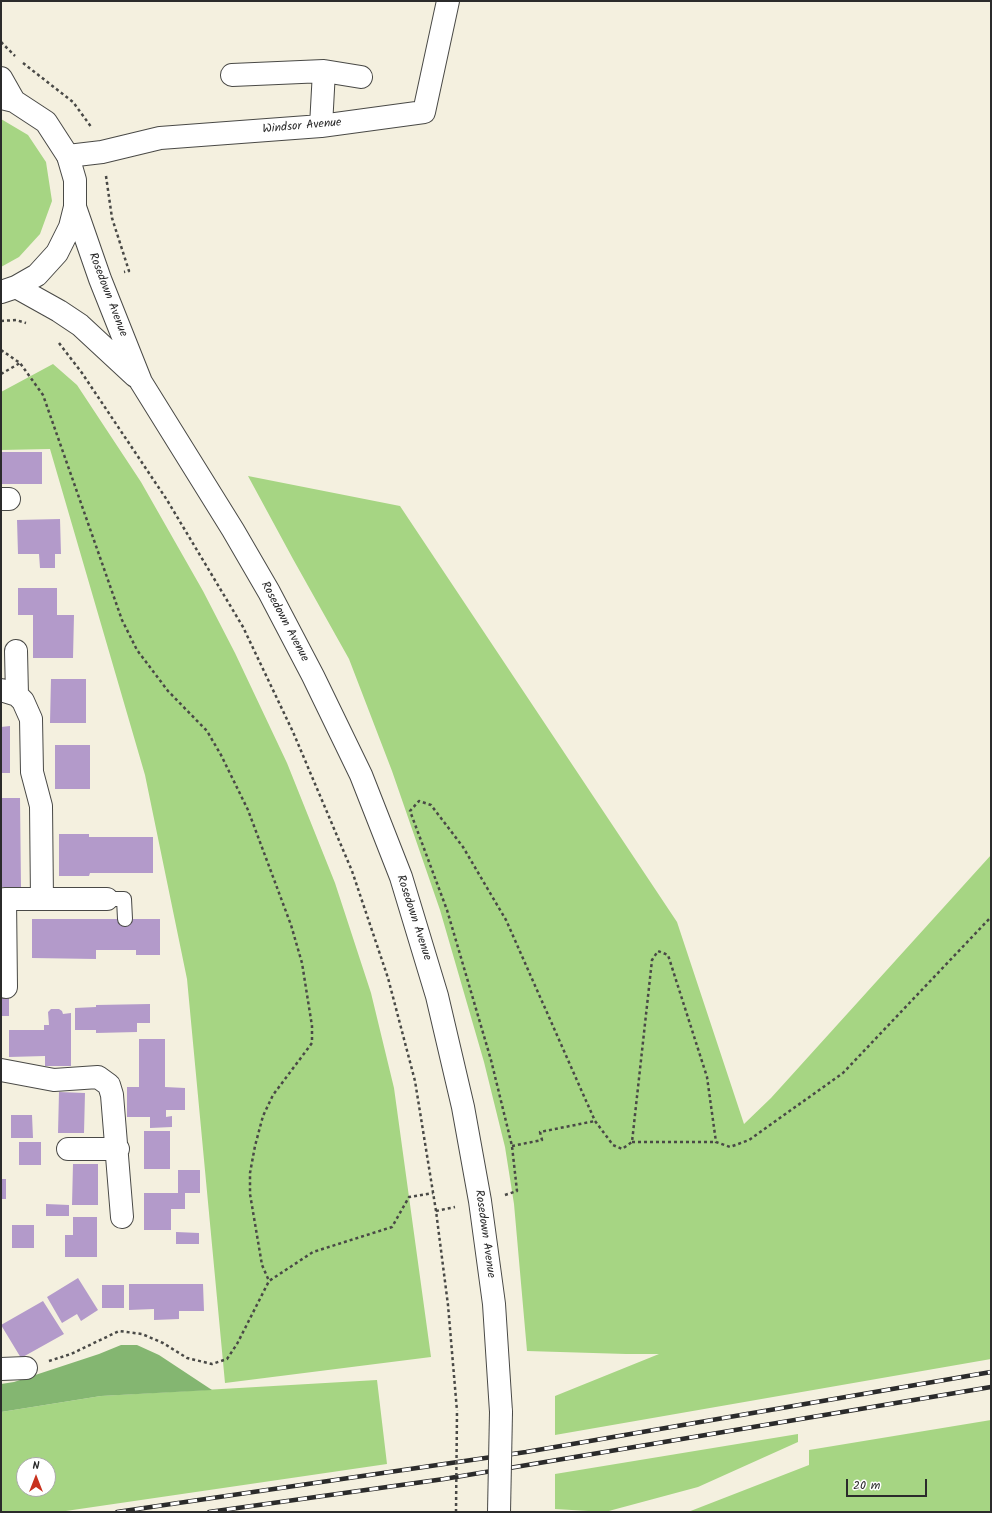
<!DOCTYPE html>
<style>
body{margin:0}
#map{position:relative;width:992px;height:1513px;overflow:hidden;background:#f4f0df;font-family:Kalam,sans-serif}
canvas{display:block}
.frame{position:absolute;inset:0;border:2px solid #2b2b2b;pointer-events:none}
.north{position:absolute;left:16px;top:1457px;width:40px;height:40px;box-sizing:border-box;background:#fff;border:1px solid #aaa;border-radius:50%;rotate:0deg;font-size:11px;font-weight:700;line-height:16px;text-align:center;color:#2b2b2b}
.north::after{content:'';display:block;margin:auto;width:14px;height:18px;background:#c8321e;clip-path:polygon(50% 0,100% 100%,50% 72%,0 100%)}
.scale{position:absolute;left:846px;top:1479px;width:81px;height:18px;box-sizing:border-box;border:2px solid #2b2b2b;border-top:0;padding-left:5px;font-size:12px;line-height:14px;white-space:nowrap;color:#2b2b2b;-webkit-text-stroke:3px #fff;paint-order:stroke}
</style>
<div id="map">
<canvas width="992" height="1513"></canvas>
<div class="frame"></div>
<div class="north">N</div>
<div class="scale">20 m</div>
</div>
<script>
const c = document.querySelector('canvas').getContext('2d');
c.lineJoin = 'round';
function fillPath(path, color) { c.fillStyle = color; c.fill(path, 'evenodd'); }
const shape = rows => new Path2D(rows.map(r => 'M' + r).join(''));
function stroke(path, color, width, dash) { c.strokeStyle = color; c.lineWidth = width; c.lineCap = dash ? 'butt' : 'round'; c.setLineDash(dash || []); c.stroke(path); }
function label(font, color, halo, rows, align = 'center') {
  c.font = font + ' Kalam,sans-serif'; c.lineWidth = 3; c.setLineDash([]); c.textBaseline = 'middle'; c.strokeStyle = halo; c.fillStyle = color; for (const [text, x, y, turn = 0] of rows) {
    c.save(); c.translate(x, y); c.rotate((+turn || 0) * Math.PI / 180); c.textAlign = isNaN(turn) ? turn : align; if (halo) c.strokeText(text, 0, 0); c.fillText(text, 0, 0); c.restore();
  }
}
const green = shape([
 [1,119,28,135,46,162,52,201,40,234,19,257,1,267],
 [53,364,77,385,141,482,203,591,235,653,287,763,335,883,371,993,394,1088,431,1357,225,1383,187,979,145,775,50,449,1,450,1,392],
 [248,476,400,506,677,922,744,1124,771,1098,991,855,991,1359,555,1435,555,1396,659,1354,626,1354,527,1351,514,1204,505,1147,484,1062,440,910,392,771,349,659,293,559],
 [377,1380,387,1464,59,1512,1,1512,1,1412,101,1396],
 [24,1465,48,1465,48,1489,24,1489],
 [991,1420,991,1512,688,1512,809,1465,809,1450],
 [798,1434,798,1442,698,1487,605,1512,555,1509,555,1474]
]);
const forest = shape([
 [121,1345,137,1345,159,1355,212,1390,101,1396,1,1412,1,1384,14,1382,99,1354]
]);
const building = shape([
 [1,452,42,452,42,484,1,484],
 [60,519,61,554,55,554,55,568,40,568,39,554,18,554,17,520],
 [18,588,57,588,57,615,74,615,73,658,33,658,33,615,18,615],
 [51,679,86,679,86,723,50,723],
 [10,726,10,773,1,773,1,727],
 [55,745,90,745,90,789,55,789],
 [1,798,20,798,21,887,1,887],
 [59,834,89,834,89,837,153,837,153,873,90,873,89,876,59,876],
 [32,919,160,919,160,955,136,955,136,950,96,950,96,959,32,958],
 [1,993,9,993,9,1016,1,1016],
 [150,1004,150,1023,137,1023,137,1032,96,1033,96,1030,75,1030,75,1008,96,1007,96,1005],
 [51,1009,59,1009,62,1011,63,1014,71,1013,71,1066,45,1066,45,1056,9,1057,9,1030,44,1030,44,1025,49,1025,48,1012],
 [139,1039,165,1039,165,1087,185,1088,185,1110,166,1110,166,1117,172,1116,172,1127,150,1128,150,1117,127,1117,127,1087,139,1087],
 [59,1092,85,1093,84,1133,58,1133],
 [11,1115,32,1115,33,1138,11,1138],
 [144,1131,170,1131,170,1169,144,1169],
 [19,1142,41,1142,41,1165,19,1165],
 [73,1164,98,1164,98,1205,72,1205],
 [178,1170,200,1170,200,1193,185,1193,185,1209,171,1209,171,1230,144,1230,144,1193,178,1193],
 [1,1179,6,1179,6,1199,1,1199],
 [46,1204,69,1205,69,1216,46,1216],
 [73,1217,97,1217,97,1257,65,1257,65,1235,73,1235],
 [12,1225,34,1225,34,1248,12,1248],
 [176,1232,199,1233,199,1244,176,1244],
 [78,1278,98,1310,81,1321,77,1314,62,1323,47,1297],
 [129,1284,203,1284,204,1311,179,1311,179,1319,154,1320,154,1309,129,1310],
 [102,1285,124,1285,124,1308,102,1308],
 [43,1301,64,1334,21,1358,1,1325]
]);
const path = shape([
 [1,42,15,56],
 [23,63,73,102,92,128],
 [106,176,112,218,129,271,124,272],
 [1,321,16,320,26,323],
 [59,343,82,373,167,500,243,627,293,732,352,871,388,978,415,1081,436,1211,448,1305,457,1411],
 [1,350,20,363,43,395,122,620,137,650,168,691,207,731,221,755,248,810,291,925,302,963,312,1026,312,1043,273,1095,263,1116,255,1146,250,1173,250,1194,262,1265,269,1281],
 [1,374,20,363],
 [632,1142,716,1142],
 [512,1146,542,1140,540,1132,595,1121],
 [505,1195,517,1191,512,1146,491,1060,447,910,410,811,419,801,431,805,463,847,506,920,595,1121,613,1145,622,1149,632,1142,652,960,658,951,668,955,707,1077,716,1142,730,1147,749,1140,843,1073,991,917],
 [436,1211,455,1207],
 [49,1361,71,1354,119,1331,142,1334,163,1343,187,1358,212,1364,227,1359,237,1344,269,1281,313,1252,392,1227,409,1197,433,1193]
]);
const lane = shape([
 [107,899,124,899,125,919]
]);
const street = shape([
 [324,71,361,77],
 [232,75,324,71,321,126],
 [68,156,102,152,160,138,321,126,424,112,448,1],
 [1,499,9,499],
 [16,651,17,695],
 [1,690,17,695,23,701,31,719,32,772,41,806,42,899],
 [6,987,5,899,107,899],
 [1,1070,54,1080,98,1077,109,1085,112,1095,122,1217],
 [68,1149,118,1149],
 [1,1369,26,1368]
]);
const secondary = shape([
 [1,78,14,101],
 [1,98,14,101,46,122,68,156,75,180,75,207,70,227,57,253,37,275,16,287,1,292],
 [75,207,100,279,141,382,233,530,269,592,313,676,361,775,401,877,437,996,463,1107,480,1201,494,1304,501,1412],
 [16,287,59,311,80,325,135,376]
]);
const rail = shape([
 [117,1512,526,1452,991,1372],
 [209,1512,444,1479,991,1387]
]);
const pathBridge = shape([
 [456,1512,457,1411]
]);
const secondaryBridge = shape([
 [499,1512,501,1412]
]);
const streetNames = [
 ["Windsor Avenue",302,127,-5],
 ["Rosedown Avenue",107,295,69],
 ["Rosedown Avenue",284,622,62],
 ["Rosedown Avenue",413,918,72],
 ["Rosedown Avenue",484,1234,82]
];
fillPath(green, '#a6d583');
fillPath(forest, '#84b671');
fillPath(building, '#b39aca');
stroke(lane, '#494946', 16);
stroke(street, '#494946', 24);
stroke(secondary, '#494946', 24);
stroke(path, '#494946', 2.5, [3, 3]);
stroke(lane, '#fff', 14);
stroke(street, '#fff', 22);
stroke(secondary, '#fff', 22);
stroke(rail, '#2b2b2b', 4.5);
stroke(rail, '#fff', 3, [9]);
stroke(secondaryBridge, '#494946', 24, []);
stroke(pathBridge, '#494946', 2.5, [3, 3]);
stroke(secondaryBridge, '#fff', 22);
label('12px', '#2b2b2b', '#fff', streetNames);
</script>
